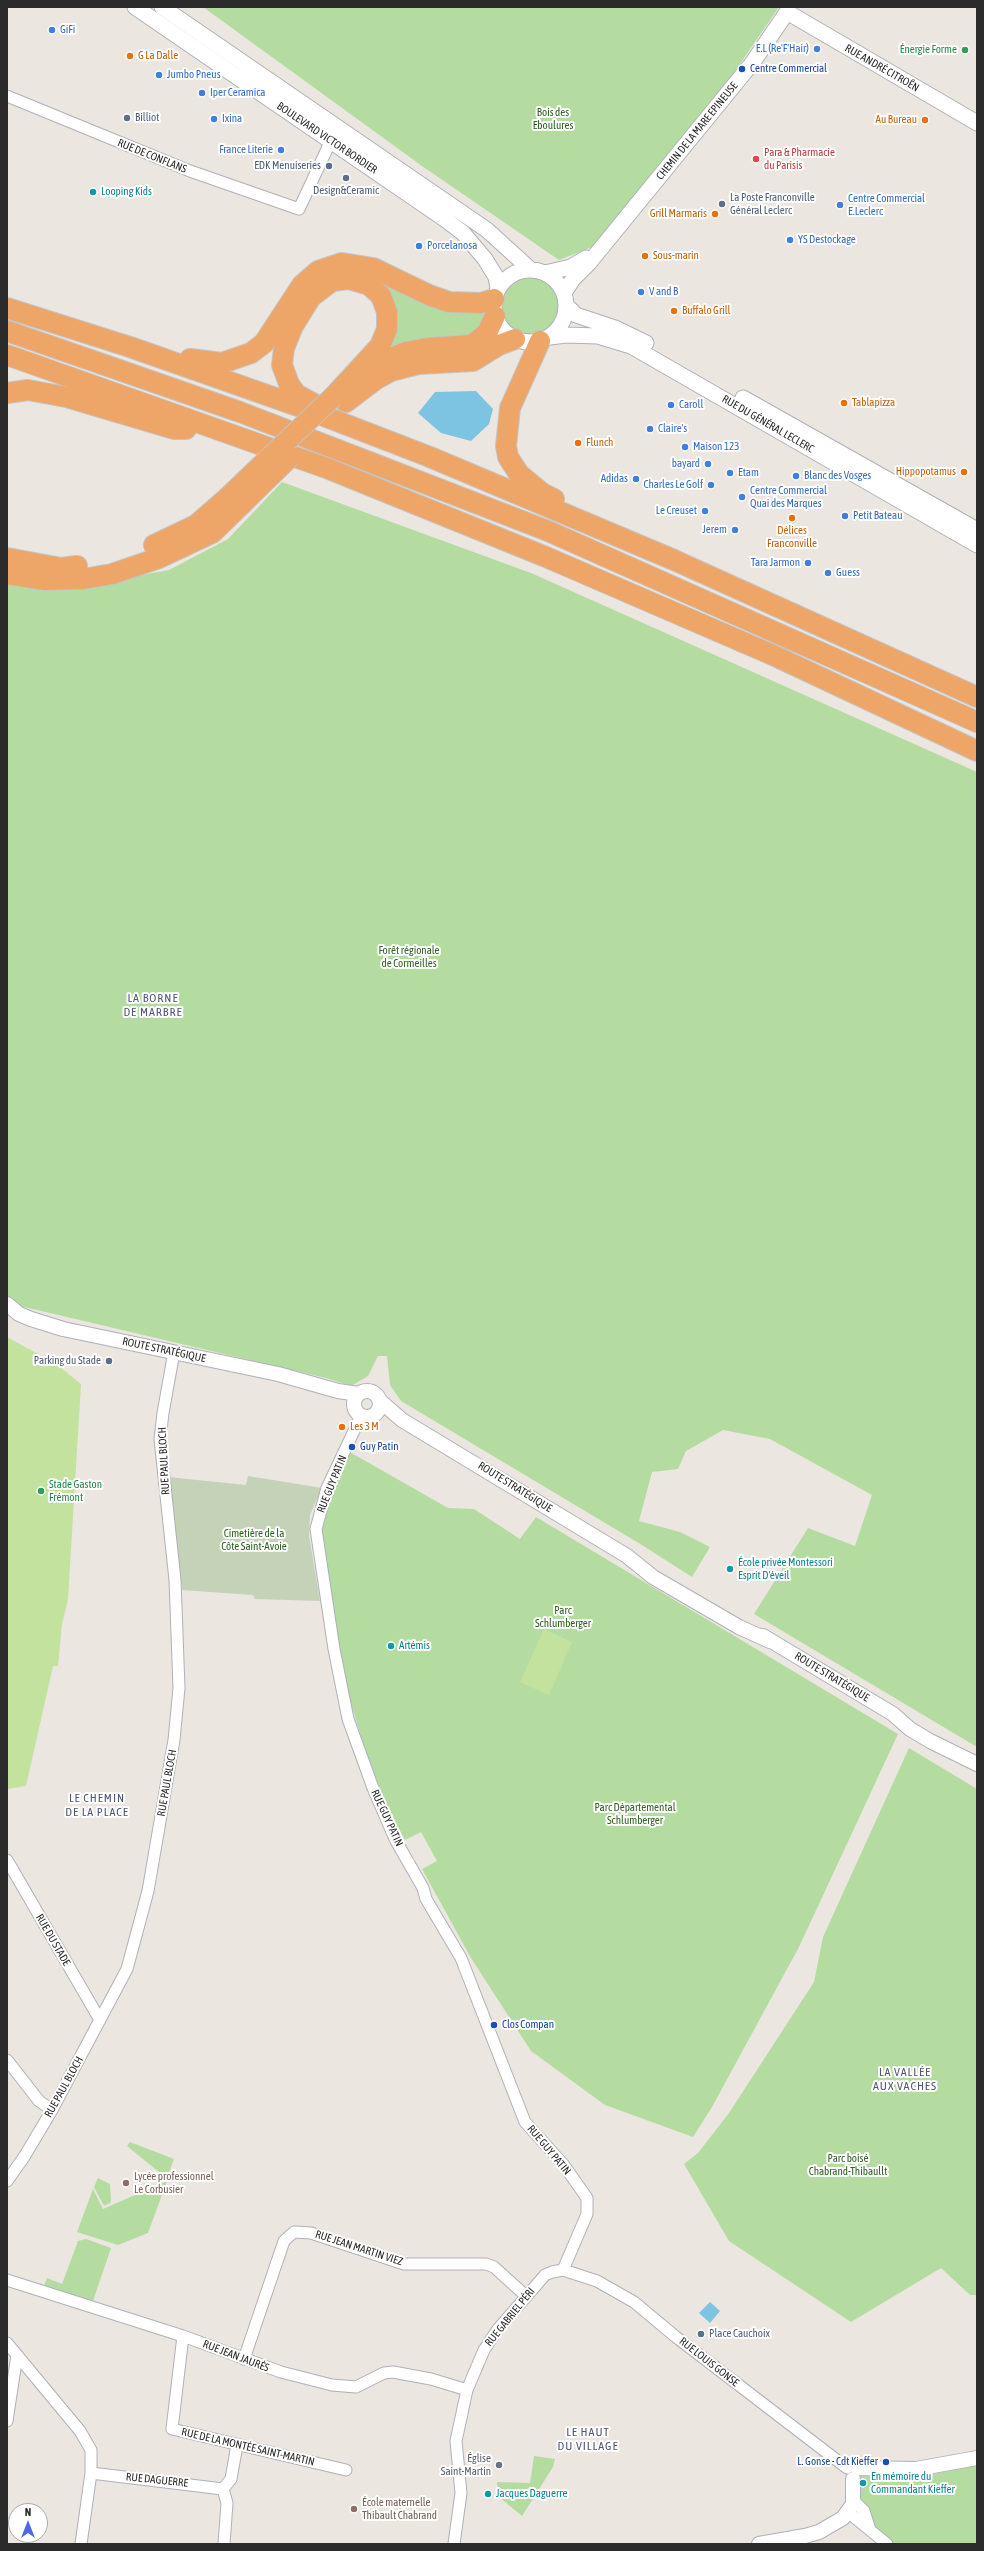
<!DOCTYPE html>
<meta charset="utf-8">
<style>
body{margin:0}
#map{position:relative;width:984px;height:2551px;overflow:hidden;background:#ebe6df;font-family:"Asap Condensed",sans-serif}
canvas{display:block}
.frame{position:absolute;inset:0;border:8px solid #2b2b2b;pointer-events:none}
.north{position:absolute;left:8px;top:2503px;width:40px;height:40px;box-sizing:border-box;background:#fff;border:1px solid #aaa;border-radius:50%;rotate:0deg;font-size:11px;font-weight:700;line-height:16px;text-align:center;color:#2b2b2b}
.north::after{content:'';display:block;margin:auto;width:14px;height:18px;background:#5068e7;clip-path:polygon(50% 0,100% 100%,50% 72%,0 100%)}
</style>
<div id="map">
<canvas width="984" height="2551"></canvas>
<div class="frame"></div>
<div class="north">N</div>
</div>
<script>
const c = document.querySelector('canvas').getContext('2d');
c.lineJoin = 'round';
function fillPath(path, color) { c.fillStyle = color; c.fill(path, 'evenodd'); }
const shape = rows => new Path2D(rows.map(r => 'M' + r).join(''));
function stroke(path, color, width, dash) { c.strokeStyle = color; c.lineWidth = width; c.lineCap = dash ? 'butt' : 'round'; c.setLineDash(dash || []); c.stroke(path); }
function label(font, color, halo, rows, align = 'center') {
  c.font = font + ' "Asap Condensed",sans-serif'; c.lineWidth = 4; c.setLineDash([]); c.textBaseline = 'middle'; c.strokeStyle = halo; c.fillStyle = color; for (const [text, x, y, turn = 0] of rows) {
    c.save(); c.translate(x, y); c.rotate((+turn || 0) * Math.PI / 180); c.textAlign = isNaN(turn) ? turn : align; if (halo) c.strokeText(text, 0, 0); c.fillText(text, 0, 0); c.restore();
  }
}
const green = shape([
 [203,7,779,7,727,83,614,223,592,247,559,260,422,166],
 [369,273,483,312,486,321,479,336,383,353,388,345],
 '500 306a30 30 0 1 1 60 0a30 30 0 1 1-60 0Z',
 [282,482,531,573,977,772,977,1747,754,1614,808,1528,855,1546,872,1495,770,1439,723,1430,686,1451,678,1469,652,1472,639,1521,680,1532,710,1547,692,1577,642,1545,401,1401,390,1385,387,1356,378,1356,368,1376,351,1386,326,1378,33,1309,11,1304,7,1314,7,578,87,585,169,570,228,539],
 [348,1451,448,1508,474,1509,520,1539,536,1517,898,1734,799,1947,712,2107,693,2137,605,2105,531,2051,471,1958,422,1869,437,1861,421,1832,405,1840,389,1812,365,1749,345,1684,327,1578,321,1523],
 [909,1748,977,1789,977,2295,970,2295,941,2268,851,2322,729,2241,684,2164,698,2153,729,2113,814,1982,823,1937],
 [130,2142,174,2159,168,2175,165,2177,127,2146],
 [98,2178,110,2184,111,2202,104,2206,94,2187],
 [167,2181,148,2233,118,2245,77,2232,93,2189,103,2209],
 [86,2239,111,2248,93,2301,44,2286,47,2278,62,2284,78,2241],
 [534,2456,555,2459,553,2467,522,2516,499,2497,497,2482,530,2483],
 [977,2465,977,2544,892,2544,878,2534,866,2506,857,2496,859,2478,863,2475,919,2477]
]);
const cemetery = shape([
 [248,1476,322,1488,310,1515,309,1536,320,1601,255,1599,253,1595,182,1590,168,1477,246,1485]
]);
const pitch = shape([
 [7,1337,56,1364,81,1384,68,1599,62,1624,58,1666,53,1666,26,1786,7,1789],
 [544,1629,572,1642,549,1695,520,1682]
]);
const water = shape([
 [476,391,493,409,489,424,471,441,441,433,418,413,435,392],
 [710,2302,720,2311,710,2323,699,2313]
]);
const minor = shape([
 [7,96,190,171,299,209,334,134],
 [361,1416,327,1488,316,1529,334,1649,348,1719,373,1788,395,1839,423,1888,426,1899,461,1958,525,2122,563,2164,587,2198,587,2214,563,2270],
 [7,1860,100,2020],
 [7,2060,39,2101,52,2110],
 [7,2181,24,2157,52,2110,127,1969,148,1891,174,1740,179,1688,175,1580,160,1439,163,1413,174,1352],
 [7,2280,183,2336,281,2372,332,2385,356,2387,384,2373,393,2372,431,2379,467,2390],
 [183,2336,172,2429,346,2470],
 [7,2343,80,2431,91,2450,91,2473,81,2544],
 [244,2359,284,2241,294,2232,311,2233,404,2264,486,2264,494,2267,526,2296],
 [7,2421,17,2355],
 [91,2473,223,2489,227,2503,224,2544],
 [223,2489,231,2479,237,2445],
 [854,2501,864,2511,870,2530],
 [848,2512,887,2544],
 [454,2544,461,2493,456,2441,467,2390,484,2350,498,2329,545,2275,552,2272,563,2270,597,2281,634,2302,676,2337,847,2468]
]);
const tertiary = shape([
 [7,1304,19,1314,31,1319,63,1329,278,1374,338,1391,359,1394],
 '354 1404a13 13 0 1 1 26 0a13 13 0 1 1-26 0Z',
 [379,1400,402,1420,627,1556,653,1577,739,1627,770,1641],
 [763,1636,893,1714,910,1729,930,1741,977,1764],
 [857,2468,916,2469,977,2458],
 [759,2544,805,2536,819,2532,843,2518,853,2504,853,2479]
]);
const secondary = shape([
 [135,7,446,220,463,233,485,259,496,277,498,288],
 [162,7,487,230,531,270],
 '494 306a36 36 0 1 1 72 0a36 36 0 1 1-72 0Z',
 [545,273,571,267,586,258],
 [564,293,573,279,589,263,753,62,787,12,977,123],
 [566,305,576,315,615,328,646,343],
 [550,337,566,335,598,336,631,346,977,545],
 [743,398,977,530]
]);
const motorway = shape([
 [7,308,130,347,298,406,430,457,674,560,977,697],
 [7,331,240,412,548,531,977,722],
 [540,341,510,408,506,446,508,457,519,474,542,493,554,499],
 [7,355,329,469,546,557,775,656,977,751],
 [190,359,222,363,251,353,264,343,302,285,318,271,342,263,373,268,429,295,449,302,481,303,494,299],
 [364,376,386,360,406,352,428,348,472,345,487,333,495,316],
 [7,393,28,390,66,397,174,429,186,429],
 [346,402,375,380,391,371,418,364,473,361,499,345,515,339],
 [316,405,296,394,289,384,282,365,284,348,293,326,311,297,332,281,349,279,369,285,381,296,387,312,387,329,380,346,333,397],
 [154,545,196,525,227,498],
 [7,558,61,568,77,566],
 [7,574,45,580,83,579,112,574,159,558,212,533,243,503]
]);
const motorwayBridge = shape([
 [227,498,333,397],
 [243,503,290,457]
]);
const markers = [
 [52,30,4,"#3f7fe0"],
 [817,49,4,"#3f7fe0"],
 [965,50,4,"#2e9e5b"],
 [130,56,4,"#e8710a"],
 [742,69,4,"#1a4fb4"],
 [159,75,4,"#3f7fe0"],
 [202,93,4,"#3f7fe0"],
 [127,118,4,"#5c6f8a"],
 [214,119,4,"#3f7fe0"],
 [925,120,4,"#e8710a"],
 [281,150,4,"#3f7fe0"],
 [756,159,4,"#e0444e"],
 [329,166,4,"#5c6f8a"],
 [346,178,4,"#5c6f8a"],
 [93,192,4,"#0f9aa8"],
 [722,204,4,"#5c6f8a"],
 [840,205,4,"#3f7fe0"],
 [715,214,4,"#e8710a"],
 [790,240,4,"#3f7fe0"],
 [419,246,4,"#3f7fe0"],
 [645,256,4,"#e8710a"],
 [641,292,4,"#3f7fe0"],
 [674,311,4,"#e8710a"],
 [844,403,4,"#e8710a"],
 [671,405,4,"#3f7fe0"],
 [650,429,4,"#3f7fe0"],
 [578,443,4,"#e8710a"],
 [685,447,4,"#3f7fe0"],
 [708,464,4,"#3f7fe0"],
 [964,472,4,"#e8710a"],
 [730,473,4,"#3f7fe0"],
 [796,476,4,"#3f7fe0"],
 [636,479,4,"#3f7fe0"],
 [711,485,4,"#3f7fe0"],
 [742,497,4,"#3f7fe0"],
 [705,511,4,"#3f7fe0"],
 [845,516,4,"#3f7fe0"],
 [792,518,4,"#e8710a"],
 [735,530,4,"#3f7fe0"],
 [808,563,4,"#3f7fe0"],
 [828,573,4,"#3f7fe0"],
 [109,1361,4,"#5c6f8a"],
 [342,1427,4,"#e8710a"],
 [352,1447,4,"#1a4fb4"],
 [41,1491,4,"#2e9e5b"],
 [730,1569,4,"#0f9aa8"],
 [391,1646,4,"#0f9aa8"],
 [494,2025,4,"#1a4fb4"],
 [126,2183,4,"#8d6e63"],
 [701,2334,4,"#5c6f8a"],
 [886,2462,4,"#1a4fb4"],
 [499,2465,4,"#6b7280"],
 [863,2483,4,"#0f9aa8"],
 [488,2494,4,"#0f9aa8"],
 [354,2509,4,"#8d6e63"]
];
const shopNames = [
 ["GiFi",60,30],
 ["E.L (Re'F'Hair)",809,49,"right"],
 ["Jumbo Pneus",167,75],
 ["Iper Ceramica",210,93],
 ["Ixina",222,119],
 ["France Literie",273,150,"right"],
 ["Centre Commercial",848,199],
 ["E.Leclerc",848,212],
 ["YS Destockage",798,240],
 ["Porcelanosa",427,246],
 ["V and B",649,292],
 ["Caroll",679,405],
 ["Claire's",658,429],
 ["Maison 123",693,447],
 ["bayard",700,464,"right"],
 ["Etam",738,473],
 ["Blanc des Vosges",804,476],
 ["Adidas",628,479,"right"],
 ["Charles Le Golf",703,485,"right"],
 ["Centre Commercial",750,491],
 ["Quai des Marques",750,504],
 ["Le Creuset",697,511,"right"],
 ["Petit Bateau",853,516],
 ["Jerem",727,530,"right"],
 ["Tara Jarmon",800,563,"right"],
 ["Guess",836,573]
];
const leisureNames = [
 ["Énergie Forme",957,50],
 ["Stade Gaston",49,1485,"left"],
 ["Frémont",49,1498,"left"]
];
const foodNames = [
 ["G La Dalle",138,56],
 ["Au Bureau",917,120,"right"],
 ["Grill Marmaris",707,214,"right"],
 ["Sous-marin",653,256],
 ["Buffalo Grill",682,311],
 ["Tablapizza",852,403],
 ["Flunch",586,443],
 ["Hippopotamus",956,472,"right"],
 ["Délices",792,531,"center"],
 ["Franconville",792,544,"center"],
 ["Les 3 M",350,1427]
];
const streetNames = [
 ["RUE ANDRÉ CITROËN",882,68,30],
 ["CHEMIN DE LA MARE EPINEUSE",697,131,-51],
 ["BOULEVARD VICTOR BORDIER",327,138,34],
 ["RUE DE CONFLANS",152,156,22],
 ["RUE DU GÉNÉRAL LECLERC",768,424,30],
 ["ROUTE STRATÉGIQUE",164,1350,12],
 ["RUE PAUL BLOCH",164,1461,-93],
 ["RUE GUY PATIN",332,1484,-68],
 ["ROUTE STRATÉGIQUE",515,1487,32],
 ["ROUTE STRATÉGIQUE",832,1677,31],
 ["RUE PAUL BLOCH",167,1783,-80],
 ["RUE GUY PATIN",387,1818,65],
 ["RUE DU STADE",53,1940,60],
 ["RUE PAUL BLOCH",64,2087,-61],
 ["RUE GUY PATIN",549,2150,50],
 ["RUE JEAN MARTIN VIEZ",359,2248,18],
 ["RUE GABRIEL PÉRI",510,2317,-51],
 ["RUE JEAN JAURÈS",236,2356,21],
 ["RUE LOUIS GONSE",709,2362,38],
 ["RUE DE LA MONTÉE SAINT-MARTIN",248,2447,13],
 ["RUE DAGUERRE",157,2480,6]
];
const transitNames = [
 ["Centre Commercial",750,69],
 ["Guy Patin",360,1447],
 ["Clos Compan",502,2025],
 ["L. Gonse - Cdt Kieffer",878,2462,"right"]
];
const parkNames = [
 ["Bois des",553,113],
 ["Eboulures",553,126],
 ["Forêt régionale",409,951],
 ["de Cormeilles",409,964],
 ["Cimetière de la",254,1534],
 ["Côte Saint-Avoie",254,1547],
 ["Parc",563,1611],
 ["Schlumberger",563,1624],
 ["Parc Départemental",635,1808],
 ["Schlumberger",635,1821],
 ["Parc boisé",848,2159],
 ["Chabrand-Thibaullt",848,2172]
];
const serviceNames = [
 ["Billiot",135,118],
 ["EDK Menuiseries",321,166,"right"],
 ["Design&Ceramic",346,191,"center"],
 ["La Poste Franconville",730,198],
 ["Général Leclerc",730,211],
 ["Parking du Stade",101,1361,"right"],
 ["Place Cauchoix",709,2334]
];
const healthNames = [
 ["Para & Pharmacie",764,153],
 ["du Parisis",764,166]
];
const cultureNames = [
 ["Looping Kids",101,192],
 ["École privée Montessori",738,1563],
 ["Esprit D'éveil",738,1576],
 ["Artémis",399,1646],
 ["En mémoire du",871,2477],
 ["Commandant Kieffer",871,2490],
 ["Jacques Daguerre",496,2494]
];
const educationNames = [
 ["Lycée professionnel",134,2177],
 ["Le Corbusier",134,2190],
 ["École maternelle",362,2503],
 ["Thibault Chabrand",362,2516]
];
const worshipNames = [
 ["Église",491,2459],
 ["Saint-Martin",491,2472]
];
const neighbourhoodNames = [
 ["LA BORNE",153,998],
 ["DE MARBRE",153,1012],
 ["LE CHEMIN",97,1798],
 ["DE LA PLACE",97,1812],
 ["LA VALLÉE",905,2072],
 ["AUX VACHES",905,2086],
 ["LE HAUT",588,2432],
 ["DU VILLAGE",588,2446]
];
fillPath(green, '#b4dca1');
fillPath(cemetery, '#c4d3b8');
fillPath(pitch, '#c3e29e');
fillPath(water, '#7dc4e2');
stroke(minor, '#afb0ba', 13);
stroke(tertiary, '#afb0ba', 16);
stroke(secondary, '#afb0ba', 17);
stroke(motorway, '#c4c4c4', 22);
stroke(minor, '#fff', 11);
stroke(tertiary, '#fff', 14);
stroke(secondary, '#fff', 15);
stroke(motorway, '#eda568', 20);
stroke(motorwayBridge, '#c4c4c4', 22, []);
stroke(motorwayBridge, '#eda568', 20);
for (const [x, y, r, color] of markers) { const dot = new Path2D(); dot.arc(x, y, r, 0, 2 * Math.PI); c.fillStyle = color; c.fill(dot); stroke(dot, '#fff', 1.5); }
label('11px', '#366cbe', '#fff', shopNames, 'left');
label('11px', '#27864d', '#fff', leisureNames, 'right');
label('11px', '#c56008', '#fff', foodNames, 'left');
label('11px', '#2b2b2b', '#fff', streetNames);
label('11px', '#164399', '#fff', transitNames, 'left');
label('11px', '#2e6122', '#fff', parkNames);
label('11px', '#4e5e75', '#fff', serviceNames, 'left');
label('11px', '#be3a42', '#fff', healthNames, 'left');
label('11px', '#0d838f', '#fff', cultureNames, 'left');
label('11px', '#785e54', '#fff', educationNames, 'left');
label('11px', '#5b616d', '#fff', worshipNames, 'right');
c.letterSpacing = '1px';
label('12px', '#505677', '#fff', neighbourhoodNames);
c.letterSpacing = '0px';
</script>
